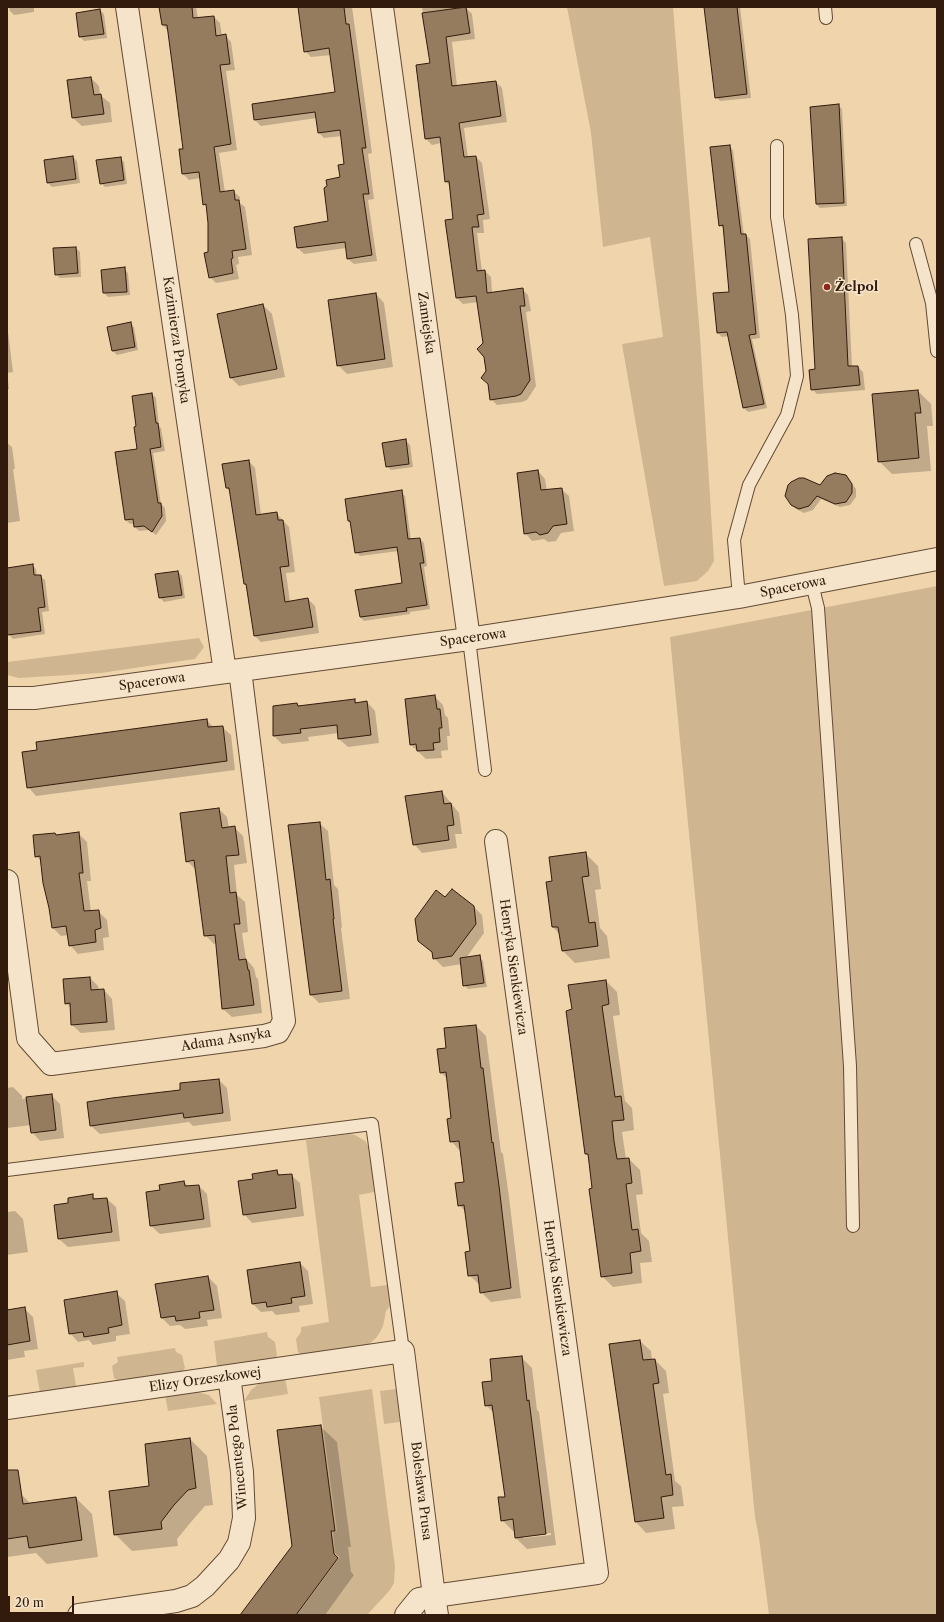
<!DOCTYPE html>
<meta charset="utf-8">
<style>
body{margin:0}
#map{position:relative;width:944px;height:1622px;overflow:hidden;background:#f0d5ac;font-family:"Libre Caslon Text",serif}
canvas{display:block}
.frame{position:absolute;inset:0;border:8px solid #321b0c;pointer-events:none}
.scale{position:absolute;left:8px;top:1596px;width:66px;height:18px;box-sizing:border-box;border:2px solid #321b0c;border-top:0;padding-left:5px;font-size:12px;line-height:14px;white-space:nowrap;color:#321b0c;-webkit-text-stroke:3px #f5e4c9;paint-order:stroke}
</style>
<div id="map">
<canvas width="944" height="1622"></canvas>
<div class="frame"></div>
<div class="scale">20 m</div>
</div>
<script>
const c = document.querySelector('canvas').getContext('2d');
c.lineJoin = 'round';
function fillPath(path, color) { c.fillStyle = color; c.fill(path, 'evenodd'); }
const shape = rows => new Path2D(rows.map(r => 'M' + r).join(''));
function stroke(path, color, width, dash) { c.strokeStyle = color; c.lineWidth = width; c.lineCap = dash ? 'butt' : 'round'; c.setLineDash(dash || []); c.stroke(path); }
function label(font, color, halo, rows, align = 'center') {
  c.font = font + ' "Libre Caslon Text",serif'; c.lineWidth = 3; c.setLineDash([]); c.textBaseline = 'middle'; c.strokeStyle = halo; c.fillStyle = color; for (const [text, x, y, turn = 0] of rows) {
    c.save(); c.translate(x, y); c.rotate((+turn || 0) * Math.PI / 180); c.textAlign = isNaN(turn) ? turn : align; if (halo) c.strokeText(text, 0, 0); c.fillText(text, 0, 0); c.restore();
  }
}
const green = shape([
 [567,7,673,7,700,336,714,561,708,571,697,581,664,586,622,344,663,337,650,237,603,247,591,133],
 [937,586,937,1615,769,1615,759,1538,755,1517,670,637],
 [199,638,204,647,195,659,101,673,19,678,7,675,7,662],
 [349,1134,355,1135,365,1141,371,1151,374,1192,359,1195,371,1287,387,1285,390,1306,386,1311,383,1326,380,1332,376,1338,368,1345,303,1356,298,1352,296,1339,301,1332,301,1327,329,1322,306,1140],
 [267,1332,268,1337,275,1342,277,1356,274,1359,217,1366,214,1341],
 [175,1348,176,1352,182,1355,185,1368,182,1372,119,1381,114,1378,112,1366,118,1362,117,1357],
 [84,1362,84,1367,73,1368,76,1386,40,1392,36,1370],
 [285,1378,288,1394,244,1401,251,1390,260,1383],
 [372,1389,395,1567,394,1583,390,1590,367,1615,297,1615,340,1557,335,1553,333,1532,337,1531,319,1397],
 [396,1389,400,1422,384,1424,380,1391],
 [193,1391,209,1395,217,1404,168,1411,165,1395]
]);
const shadow = shape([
 [9,7,34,7,34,12,14,15,10,11],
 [160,7,196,7,198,19,214,17,220,23,222,36,225,35,231,42,235,70,226,71,237,150,219,153,225,192,233,191,240,197,240,203,245,207,252,255,238,257,239,264,236,265,239,279,216,283,210,277,208,208,204,204,201,178,189,180,183,174,184,150,168,31,163,25],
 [299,7,352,7,372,153,368,154,374,199,368,200,377,261,354,264,348,259,346,248,304,254,298,248,296,227,329,222,346,165,342,136,324,138,319,133,317,118,261,126,255,120,336,93,331,55,311,57,305,51],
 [422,7,455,7,456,9,466,8,472,14,475,39,452,42,457,86,496,82,502,88,507,122,464,128,468,158,476,157,482,163,490,219,483,220,484,233,477,233,482,271,485,271,491,277,492,293,522,289,528,295,531,311,526,312,536,386,527,400,522,402,497,405,491,399,490,385,482,378,487,371,478,302,463,304,457,298,454,219,450,186,446,182,441,143,432,145,426,139,431,64],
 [705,7,740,7,751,98,720,101,716,97],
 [100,10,104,14,107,38,84,41,80,37],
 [91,78,99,86,100,95,110,103,112,122,82,126,73,118],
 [838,105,842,109,847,206,820,208,816,204],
 [729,146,733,150,744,235,746,235,750,239,760,338,752,339,767,408,748,412,744,408,729,336,722,337,718,333,730,293,724,229,720,225],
 [73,157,77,161,80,183,52,187,48,183],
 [120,158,124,162,127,184,105,187,101,183],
 [841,238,846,243,852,367,858,367,863,372,865,390,817,394,812,389],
 [76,248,80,252,81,277,60,278,56,274],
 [124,269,128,273,130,295,108,297,104,293,102,271],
 [376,294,384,303,393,367,347,374,338,365],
 [263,305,272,314,285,377,239,386,231,378,218,315],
 [130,323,134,327,138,350,117,355,113,351],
 [7,324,13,372,7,373,9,389,7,389],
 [918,391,931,404,933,426,927,426,931,471,892,474,879,461],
 [152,394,156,398,159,426,161,428,165,451,153,453,161,504,165,508,166,521,156,535,149,530,139,531,135,527,135,523,130,524,126,520,139,449,137,427],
 [406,441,410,445,413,467,391,470,387,466],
 [7,443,12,447,15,469,13,469,20,521,7,523],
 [249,461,255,468,261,515,276,513,289,527,295,572,286,573,290,602,308,599,315,606,319,633,261,642,255,636,248,587,244,584,230,492,227,488],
 [538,471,545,479,547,491,561,489,569,496,574,531,561,533,556,541,548,542,544,539,532,541,525,533],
 [850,481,856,489,856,497,850,505,840,507,821,499,813,510,804,513,796,509,791,505],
 [401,492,405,496,411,540,420,539,424,543,427,566,424,567,430,609,410,612,410,614,364,621,360,617,403,584,399,551,360,556,356,552,352,524,349,521],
 [32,565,36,569,37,576,40,576,45,580,49,611,42,612,45,634,13,639,9,635,7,619,7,569],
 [178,572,182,576,185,598,164,602,160,598,157,575],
 [434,696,443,705,445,715,448,718,450,736,447,736,448,750,441,751,442,758,426,759,411,745],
 [354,700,358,703,367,702,375,711,379,743,348,747,339,739,339,733,308,737,309,741,282,744,274,736,297,704,300,707],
 [207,720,214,728,222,727,231,735,235,770,36,796,28,787],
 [442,792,459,813,462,834,455,834,457,848,422,853,414,844],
 [219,809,227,817,229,828,235,828,243,836,247,863,234,865,237,895,245,902,248,932,242,933,246,959,254,968,256,977,258,979,262,1013,232,1017,223,1009,217,943,214,944,205,935,196,870,187,861],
 [319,823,328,831,334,885,338,889,342,927,341,928,350,999,319,1003,311,995],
 [78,833,87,842,91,881,87,881,91,912,98,911,107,920,109,937,103,938,104,950,78,954,70,945,69,935,61,936,53,928,42,862,36,856,57,836],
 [585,853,598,866,601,889,595,890,600,928,607,936,610,958,575,963,563,951,560,935,553,927,553,882],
 [473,906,482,915,484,933,466,958,479,957,483,961,487,987,468,989,464,985,462,964,443,967,434,958,434,954,419,941],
 [90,978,98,986,99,991,104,990,112,999,115,1030,81,1033,72,1025,71,1008,66,1003],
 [606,981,617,992,620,1015,613,1016,625,1101,632,1108,634,1130,622,1132,626,1159,629,1159,640,1170,643,1194,636,1195,641,1233,649,1241,652,1262,640,1263,642,1283,613,1287,602,1276,589,1157,586,1153,573,1010],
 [476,1026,486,1036,501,1152,503,1154,509,1197,521,1298,491,1302,481,1292,480,1285,469,1275,471,1252,466,1212,459,1205,465,1183,461,1152,451,1141,453,1119,448,1079,441,1073,448,1049,445,1029],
 [219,1080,227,1088,231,1121,193,1126,189,1122,100,1134,91,1126,182,1091],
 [13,1087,22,1096,22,1099,51,1095,60,1104,64,1138,40,1141,32,1132,31,1125,7,1128,7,1088],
 [277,1171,281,1176,291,1175,300,1183,304,1216,252,1223,244,1214,254,1180],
 [184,1182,189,1187,199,1186,207,1194,211,1227,160,1234,151,1226,161,1191],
 [92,1195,97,1200,107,1199,116,1207,120,1241,68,1247,59,1239,69,1204],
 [15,1211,23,1219,28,1252,7,1255,7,1212],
 [300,1263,308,1271,313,1304,299,1306,300,1312,276,1315,272,1311,261,1312,253,1304,248,1271],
 [208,1277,217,1286,222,1318,207,1320,208,1326,185,1329,180,1325,170,1326,162,1318,156,1285],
 [116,1293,125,1301,130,1334,116,1336,116,1341,93,1345,89,1340,78,1342,70,1333],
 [24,1308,33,1317,38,1349,24,1351,25,1357,7,1360,7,1311],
 [640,1341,651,1351,652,1360,655,1360,666,1371,669,1393,663,1394,675,1481,681,1486,684,1506,672,1507,675,1529,646,1533,636,1522],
 [521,1357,532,1368,537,1410,539,1412,556,1545,527,1549,516,1538,515,1531,513,1531,502,1520,506,1497,495,1414,486,1405,493,1382],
 [551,1533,551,1535,524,1538,524,1536],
 [320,1426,337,1442,351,1547,348,1547,351,1572,354,1575,325,1615,242,1615,293,1546],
 [190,1439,207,1456,213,1505,205,1506,191,1522,177,1539,178,1546,132,1551,115,1534,150,1487],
 [21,1494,31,1504,76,1498,92,1514,98,1557,47,1564,36,1553,7,1557,7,1496]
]);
const building = shape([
 [159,7,192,7,193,18,214,16,216,36,226,34,230,64,220,65,231,144,214,147,220,192,234,190,235,200,239,200,246,249,232,251,233,258,231,259,233,273,209,278,204,253,208,252,208,223,206,204,203,205,199,172,182,174,179,149,183,149,174,78,167,25,162,25,159,7],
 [298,7,344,7,346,24,349,24,366,148,362,148,369,194,363,194,372,255,347,259,345,242,297,248,294,227,328,221,324,188,327,186,326,180,340,177,338,165,344,164,340,130,318,133,315,112,254,120,252,104,335,92,329,48,304,52,298,7],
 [466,7,470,33,446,37,452,86,496,81,501,116,459,123,464,157,476,156,484,214,477,215,479,227,472,227,477,271,485,270,487,293,523,288,525,306,520,306,530,380,521,394,516,396,490,400,488,384,481,378,486,371,484,357,477,349,483,343,476,296,456,298,445,220,453,219,449,181,445,182,440,137,425,139,416,65,430,63,422,13,466,7],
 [704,7,737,7,747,94,715,98,704,7],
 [100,9,104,34,79,37,76,13,100,9],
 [91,77,94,95,101,94,104,114,72,118,67,80,91,77],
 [839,104,844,203,816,204,810,107,839,104],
 [730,145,741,234,746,234,756,334,749,335,764,404,743,408,727,332,717,333,713,293,729,292,723,225,719,226,710,147,730,145],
 [73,156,76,179,47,183,44,160,73,156],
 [121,157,124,180,100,184,96,160,121,157],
 [842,237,848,366,858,366,860,385,811,390,809,370,815,369,808,239,842,237],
 [76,247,78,273,55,275,53,248,76,247],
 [125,267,127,292,103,293,101,270,125,267],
 [376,293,385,359,337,366,328,300,376,293],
 [263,304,277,369,230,378,217,314,263,304],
 [131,322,135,347,112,351,107,327,131,322],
 [918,390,921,413,915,413,919,458,878,462,872,394,918,390],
 [152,393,156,423,158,423,161,447,150,449,158,503,161,503,162,516,152,532,144,526,134,527,133,519,125,520,115,452,137,449,134,427,136,426,132,396,152,393],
 [406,439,409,464,386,467,382,443,406,439],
 [249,460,256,515,277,512,278,520,283,520,289,566,280,567,285,602,308,598,313,627,254,636,246,584,244,584,229,488,226,488,222,464,249,460],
 [538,470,541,490,562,488,567,524,553,526,548,533,540,535,536,532,524,534,517,473,538,470],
 [835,473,846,475,852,484,852,493,846,502,835,504,817,496,809,506,799,509,791,505,785,496,788,485,791,482,799,478,804,478,820,485,827,476,835,473],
 [402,490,408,539,420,538,424,563,420,563,427,605,406,608,407,611,360,617,355,590,402,583,397,547,355,553,350,521,348,521,345,499,402,490],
 [33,564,34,575,41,575,45,607,38,608,41,631,7,635,7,568,33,564],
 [178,571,182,595,159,598,155,574,178,571],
 [435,695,437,709,440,709,442,728,439,728,440,742,433,743,434,750,417,751,416,744,410,745,405,699,435,695],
 [355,699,355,703,367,701,371,735,338,739,337,725,300,729,301,733,273,736,273,706,297,703,298,706,355,699],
 [207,719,208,727,223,726,227,761,27,788,22,752,37,750,36,742,207,719],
 [442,791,444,804,451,803,454,825,447,826,449,840,413,845,405,796,442,791],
 [219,808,222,828,235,826,239,855,226,856,230,893,236,892,240,924,234,924,239,960,246,959,248,970,249,970,254,1005,222,1009,215,935,204,936,194,860,186,862,180,813,219,808],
 [320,822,326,880,330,879,334,919,333,919,342,991,310,995,288,825,320,822],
 [79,832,83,873,79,873,84,911,99,910,101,928,95,930,96,942,69,946,66,926,52,928,49,908,43,883,40,856,35,857,33,835,55,833,56,835,79,832],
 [586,852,589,876,582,877,589,923,595,922,598,946,562,951,558,927,552,927,548,896,546,882,552,881,549,857,586,852],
 [452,889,474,906,476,924,452,956,433,959,432,952,418,941,415,919,436,890,445,897,452,889],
 [480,955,484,983,463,986,460,958,480,955],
 [90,977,91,990,104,989,107,1022,71,1025,70,1003,65,1004,63,979,90,977],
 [606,980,609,1004,602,1006,615,1097,621,1096,624,1120,612,1121,614,1141,617,1159,629,1158,632,1183,626,1184,632,1230,638,1229,641,1251,630,1253,632,1273,601,1277,589,1189,592,1188,588,1154,585,1154,566,1011,572,1009,568,985,606,980],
 [476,1025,481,1068,483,1068,492,1143,493,1142,499,1186,511,1288,480,1293,478,1275,468,1276,465,1252,470,1251,464,1205,458,1206,455,1183,464,1182,459,1141,450,1142,447,1119,451,1118,446,1072,440,1073,437,1049,446,1048,444,1028,476,1025],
 [219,1079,223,1113,184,1118,183,1113,90,1126,87,1102,112,1098,180,1090,180,1083,219,1079],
 [52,1094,56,1130,31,1133,26,1097,52,1094],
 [277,1170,278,1175,292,1174,296,1208,243,1215,238,1181,253,1179,252,1174,277,1170],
 [184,1181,185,1186,199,1185,204,1219,150,1226,146,1192,160,1190,159,1185,184,1181],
 [93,1194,93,1199,107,1198,112,1232,58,1239,54,1205,68,1203,68,1198,93,1194],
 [300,1262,305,1296,291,1298,292,1303,267,1307,266,1302,252,1304,247,1270,300,1262],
 [208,1276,214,1310,199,1312,200,1318,176,1321,175,1316,161,1318,155,1284,208,1276],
 [117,1291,122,1325,108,1328,109,1333,84,1337,83,1332,69,1334,64,1300,117,1291],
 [25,1307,30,1341,7,1345,7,1310,25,1307],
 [640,1340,643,1360,655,1359,659,1383,653,1384,666,1475,671,1474,673,1495,661,1497,664,1518,635,1522,609,1344,640,1340],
 [522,1356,527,1401,529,1400,546,1534,515,1538,513,1519,501,1521,498,1497,505,1497,492,1405,485,1406,482,1382,492,1381,490,1359,522,1356],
 [321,1425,335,1531,331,1531,334,1554,338,1558,296,1615,240,1615,292,1546,277,1430,321,1425],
 [190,1438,196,1488,188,1490,174,1505,161,1522,162,1529,114,1535,109,1491,149,1486,145,1444,190,1438],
 [7,1470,18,1470,23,1504,76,1497,82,1540,29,1548,27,1536,7,1539,7,1470]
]);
const service = shape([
 [825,7,826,18],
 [916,244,932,303,937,351],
 [812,584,818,608,850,1066,853,1226],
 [739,597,734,540,749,485,787,415,797,376,792,315,777,217,777,146],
 [469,639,485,770],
 [7,1170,372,1124,403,1351]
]);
const minor = shape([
 [127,7,225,672],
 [382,7,469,639],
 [7,698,34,698,469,639,739,597,937,559],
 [7,881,28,1038,51,1064,264,1036,278,1032,284,1021,240,670],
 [7,1408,403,1351,434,1596,419,1599,406,1615],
 [79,1615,176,1601,192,1596,205,1586,229,1560,239,1543,244,1518,242,1472,229,1376],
 [437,1615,434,1596,597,1573,496,841]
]);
const markers = [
 [827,287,4,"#8f2418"]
];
const poiNames = [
 ["Żelpol",835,287]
];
const streetNames = [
 ["Zamiejska",426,323,82],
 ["Kazimierza Promyka",176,340,82],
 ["Spacerowa",793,587,-11],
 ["Spacerowa",473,638,-8],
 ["Spacerowa",152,682,-8],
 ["Henryka Sienkiewicza",513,967,82],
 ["Adama Asnyka",226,1040,-9],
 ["Henryka Sienkiewicza",557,1288,82],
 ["Elizy Orzeszkowej",205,1380,-8],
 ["Wincentego Pola",238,1457,-96],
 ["Bolesława Prusa",421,1491,83]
];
fillPath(green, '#d0b591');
fillPath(shadow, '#0003');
fillPath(building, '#957c5f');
stroke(building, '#321b0c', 1);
stroke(service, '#624a34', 14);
stroke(minor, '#624a34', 24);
stroke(service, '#f5e4c9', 12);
stroke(minor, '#f5e4c9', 22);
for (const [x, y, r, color] of markers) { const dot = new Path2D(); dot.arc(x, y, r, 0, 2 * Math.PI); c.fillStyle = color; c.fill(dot); stroke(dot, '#f5e4c9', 1.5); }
label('bold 13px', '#321b0c', '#f5e4c9', poiNames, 'left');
label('13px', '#321b0c', '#f5e4c9', streetNames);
</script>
